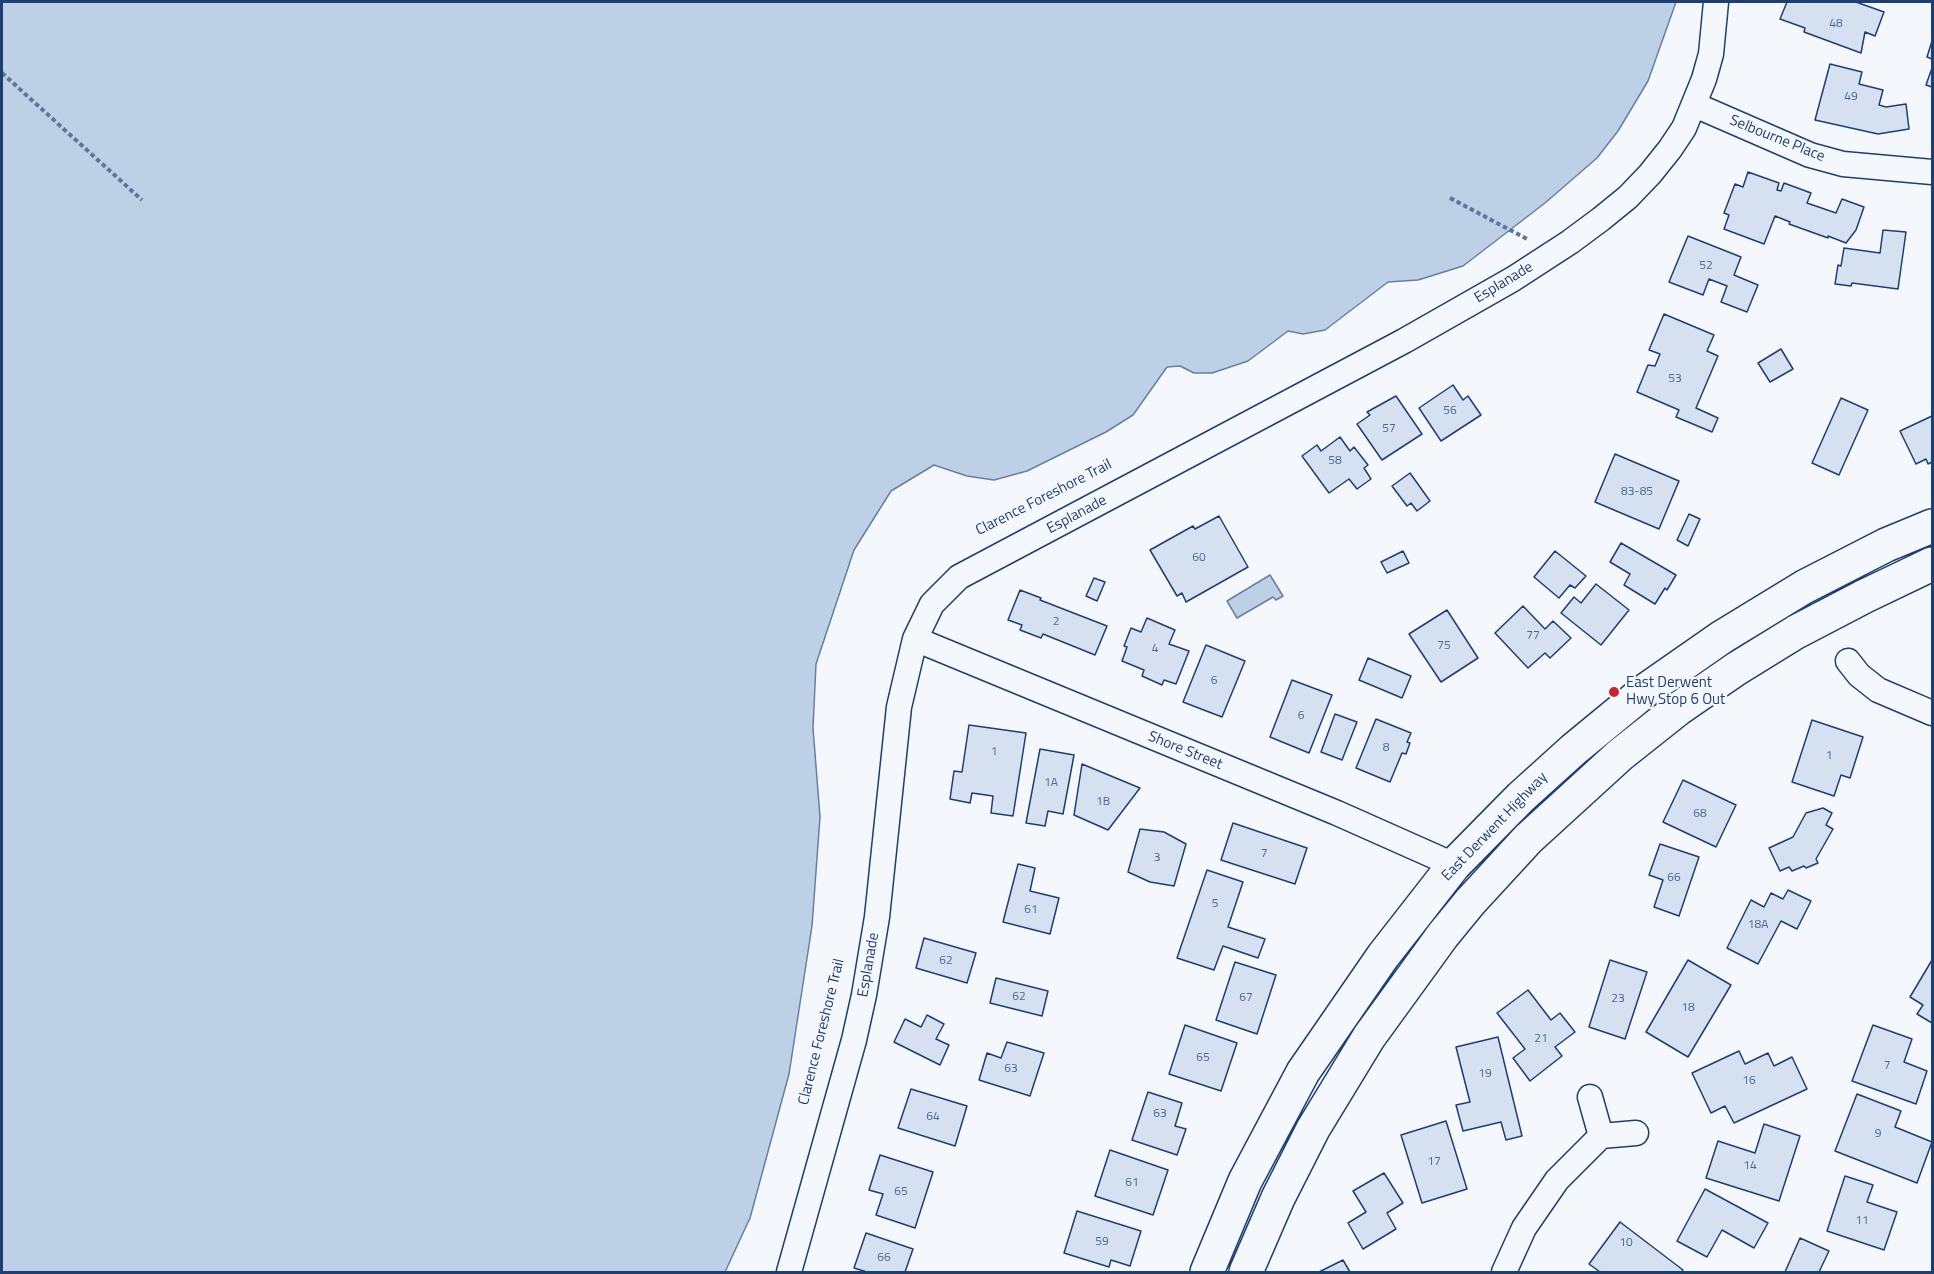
<!DOCTYPE html>
<style>
body{margin:0}
#map{position:relative;width:1934px;height:1274px;overflow:hidden;background:#f4f7fb;font-family:"Titillium Web",sans-serif}
canvas{display:block}
.frame{position:absolute;inset:0;border:3px solid #1d3f73;pointer-events:none}
</style>
<div id="map">
<canvas width="1934" height="1274"></canvas>
<div class="frame"></div>
</div>
<script>
const c = document.querySelector('canvas').getContext('2d');
c.lineJoin = 'round';
function fillPath(path, color) { c.fillStyle = color; c.fill(path, 'evenodd'); }
const shape = rows => new Path2D(rows.map(r => 'M' + r).join(''));
function stroke(path, color, width, dash) { c.strokeStyle = color; c.lineWidth = width; c.lineCap = dash ? 'butt' : 'round'; c.setLineDash(dash || []); c.stroke(path); }
function label(font, color, halo, rows, align = 'center') {
  c.font = font + ' "Titillium Web",sans-serif'; c.lineWidth = 4.5; c.setLineDash([]); c.textBaseline = 'middle'; c.strokeStyle = halo; c.fillStyle = color; for (const [text, x, y, turn = 0] of rows) {
    c.save(); c.translate(x, y); c.rotate((+turn || 0) * Math.PI / 180); c.textAlign = isNaN(turn) ? turn : align; if (halo) c.strokeText(text, 0, 0); c.fillText(text, 0, 0); c.restore();
  }
}
const water = shape([
 [2,2,1676,2,1648,81,1618,131,1597,158,1545,203,1463,266,1418,280,1388,282,1325,330,1303,334,1288,331,1248,361,1212,373,1194,373,1180,366,1167,367,1133,415,1106,432,1027,471,994,480,967,476,934,465,891,491,854,550,816,664,813,728,820,817,812,926,789,1074,750,1218,725,1272,2,1272,2,2],
 [1270,575,1283,596,1276,600,1273,597,1237,618,1227,601,1270,575]
]);
const building = shape([
 [1787,2,1856,2,1884,12,1875,36,1865,32,1861,53,1804,32,1805,28,1780,19,1787,2],
 [1932,41,1932,59,1927,57,1932,41],
 [1830,64,1862,72,1859,84,1883,90,1879,105,1886,107,1906,104,1909,129,1878,134,1815,120,1830,64],
 [1932,68,1932,87,1926,85,1932,68],
 [1748,172,1779,183,1777,190,1781,191,1784,183,1811,193,1807,203,1836,213,1842,199,1864,207,1856,230,1846,243,1828,236,1828,238,1789,224,1790,222,1775,216,1764,244,1724,229,1729,215,1724,213,1735,184,1743,187,1748,172],
 [1883,230,1906,232,1898,289,1852,283,1851,286,1835,284,1838,265,1841,266,1844,248,1880,253,1883,230],
 [1688,236,1741,257,1734,275,1758,285,1747,312,1721,302,1727,286,1709,279,1703,295,1669,282,1688,236],
 [1664,314,1714,335,1707,351,1718,356,1696,408,1718,418,1712,432,1676,417,1679,410,1637,392,1648,365,1655,366,1660,354,1649,350,1664,314],
 [1781,349,1793,369,1770,382,1758,363,1781,349],
 [1453,385,1463,400,1468,396,1481,415,1441,441,1419,408,1453,385],
 [1396,396,1422,434,1382,460,1357,424,1370,415,1367,412,1396,396],
 [1841,398,1868,410,1839,475,1812,463,1841,398],
 [1932,416,1932,462,1928,464,1926,459,1916,464,1900,431,1932,416],
 [1340,437,1350,451,1354,447,1368,465,1364,468,1371,479,1357,489,1349,479,1329,493,1302,456,1317,445,1321,451,1340,437],
 [1615,454,1679,481,1659,529,1595,502,1615,454],
 [1410,473,1430,501,1417,511,1411,503,1407,506,1392,486,1410,473],
 [1689,514,1700,519,1688,546,1677,540,1689,514],
 [1219,516,1248,567,1186,602,1182,593,1177,596,1150,550,1193,526,1195,529,1219,516],
 [1621,543,1676,575,1667,590,1665,588,1655,604,1624,585,1630,574,1610,562,1621,543],
 [1403,551,1409,563,1387,573,1381,562,1403,551],
 [1555,551,1586,576,1575,588,1570,585,1559,598,1534,577,1555,551],
 [1094,578,1105,582,1097,601,1086,596,1094,578],
 [1596,584,1629,610,1601,645,1561,613,1574,597,1581,603,1596,584],
 [1020,590,1041,598,1040,600,1107,626,1095,655,1043,634,1041,638,1020,630,1022,625,1008,620,1020,590],
 [1523,606,1545,629,1553,621,1571,638,1550,658,1545,653,1528,668,1495,633,1523,606],
 [1447,610,1478,658,1441,682,1409,634,1447,610],
 [1147,618,1175,630,1169,644,1189,651,1176,684,1164,680,1162,685,1142,676,1144,670,1122,661,1127,647,1124,646,1131,628,1141,632,1147,618],
 [1206,645,1245,661,1222,717,1183,702,1206,645],
 [1368,658,1411,676,1402,698,1359,680,1368,658],
 [1292,680,1332,695,1309,753,1270,737,1292,680],
 [1335,714,1357,722,1342,760,1321,752,1335,714],
 [1376,719,1411,733,1407,742,1410,743,1406,754,1402,753,1390,782,1356,768,1376,719],
 [1812,720,1863,737,1850,778,1841,775,1834,796,1792,782,1812,720],
 [969,725,1026,733,1013,816,991,813,993,796,972,793,970,803,950,799,954,771,962,772,969,725],
 [1040,749,1074,755,1063,814,1048,811,1045,826,1026,823,1040,749],
 [1082,764,1140,788,1108,830,1074,815,1082,764],
 [1683,780,1736,805,1716,847,1663,822,1683,780],
 [1823,808,1832,813,1826,825,1833,829,1816,859,1818,863,1806,868,1804,866,1792,871,1789,867,1780,871,1769,848,1793,837,1806,813,1823,808],
 [1233,823,1307,848,1295,884,1221,860,1233,823],
 [1140,829,1164,832,1186,844,1174,886,1150,882,1128,872,1140,829],
 [1660,844,1699,857,1679,916,1654,907,1663,880,1649,875,1660,844],
 [1018,864,1035,868,1030,891,1059,898,1050,934,1003,922,1018,864],
 [1207,870,1243,882,1228,927,1265,939,1258,958,1223,946,1214,970,1177,958,1207,870],
 [1788,890,1811,901,1797,929,1781,921,1758,964,1727,948,1751,900,1764,907,1771,893,1783,899,1788,890],
 [924,938,976,953,967,983,916,968,924,938],
 [1610,960,1647,972,1625,1039,1589,1027,1610,960],
 [1688,960,1731,985,1688,1057,1646,1032,1688,960],
 [1932,960,1932,1023,1917,1014,1923,1005,1910,997,1932,960],
 [1235,962,1276,975,1257,1034,1216,1020,1235,962],
 [996,978,1048,991,1042,1016,990,1003,996,978],
 [1528,990,1551,1020,1560,1013,1575,1032,1555,1047,1562,1056,1530,1081,1513,1058,1525,1049,1497,1013,1528,990],
 [927,1015,944,1024,936,1039,949,1045,940,1065,894,1042,905,1019,921,1027,927,1015],
 [1185,1025,1237,1043,1221,1091,1169,1074,1185,1025],
 [1873,1025,1912,1039,1904,1062,1927,1071,1916,1104,1852,1081,1873,1025],
 [1498,1037,1522,1136,1506,1140,1501,1122,1463,1131,1456,1105,1470,1102,1456,1047,1498,1037],
 [1007,1042,1044,1053,1030,1096,979,1080,987,1053,1001,1058,1007,1042],
 [1739,1051,1745,1064,1768,1053,1774,1066,1792,1057,1807,1089,1734,1123,1725,1106,1711,1113,1692,1073,1739,1051],
 [911,1089,967,1106,955,1146,898,1128,911,1089],
 [1148,1092,1182,1103,1175,1126,1186,1129,1177,1155,1132,1140,1148,1092],
 [1857,1094,1901,1111,1895,1127,1932,1142,1917,1183,1835,1151,1857,1094],
 [1446,1121,1467,1189,1422,1203,1401,1135,1446,1121],
 [1764,1124,1800,1136,1779,1201,1706,1178,1718,1141,1755,1153,1764,1124],
 [1110,1150,1168,1170,1153,1215,1095,1196,1110,1150],
 [880,1155,933,1172,915,1228,876,1215,883,1194,869,1190,880,1155],
 [1384,1173,1403,1203,1387,1213,1396,1229,1363,1249,1348,1223,1366,1212,1353,1191,1384,1173],
 [1845,1176,1873,1185,1867,1202,1897,1212,1884,1250,1827,1231,1845,1176],
 [1705,1189,1768,1223,1754,1248,1722,1230,1707,1257,1677,1241,1705,1189],
 [1077,1211,1141,1231,1130,1266,1111,1260,1109,1267,1064,1253,1077,1211],
 [1620,1222,1683,1270,1681,1272,1600,1272,1589,1264,1620,1222],
 [866,1233,913,1249,905,1272,867,1272,854,1268,866,1233],
 [1800,1238,1829,1251,1819,1272,1785,1272,1800,1238],
 [1343,1260,1350,1272,1319,1272,1343,1260]
]);
const path = shape([
 [2,73,142,200],
 [1450,198,1529,240]
]);
const street = shape([
 [1695,105,1810,155,1843,164,1932,172],
 [915,639,1337,813,1454,865],
 [1848,661,1859,675,1878,690,1932,713],
 [1590,1097,1601,1136],
 [789,1272,854,1040,864,995,877,917,899,707,915,639,932,604,959,577,1404,341,1513,279,1570,242,1601,219,1628,197,1650,174,1670,149,1684,128,1704,79,1711,54,1716,2],
 [1504,1272,1524,1228,1557,1180,1601,1136,1636,1133]
]);
const primary = shape([
 [1207,1272,1245,1181,1303,1072,1383,956,1454,865,1521,797,1573,750,1646,690,1722,637,1804,587,1886,545,1932,526],
 [1246,1272,1278,1198,1313,1129,1369,1037,1443,935,1470,902,1528,839,1620,755,1678,709,1736,669,1796,632,1865,596,1932,564]
]);
const markers = [
 [1614,692,6,"#c62828"]
];
const numberNames = [
 ["48",1836,24],
 ["49",1851,97],
 ["52",1706,266],
 ["53",1675,379],
 ["56",1450,411],
 ["57",1389,429],
 ["58",1335,461],
 ["83-85",1637,492],
 ["60",1199,558],
 ["2",1056,622],
 ["77",1533,636],
 ["75",1444,646],
 ["4",1155,649],
 ["6",1214,681],
 ["6",1301,716],
 ["8",1386,748],
 ["1",994,752],
 ["1",1829,756],
 ["1A",1051,783],
 ["1B",1103,802],
 ["68",1700,814],
 ["7",1264,854],
 ["3",1157,858],
 ["66",1674,878],
 ["5",1215,904],
 ["61",1031,910],
 ["18A",1758,925],
 ["62",946,961],
 ["62",1019,997],
 ["67",1246,998],
 ["23",1618,999],
 ["18",1688,1008],
 ["21",1541,1039],
 ["65",1203,1058],
 ["7",1887,1066],
 ["63",1011,1069],
 ["19",1485,1074],
 ["16",1749,1081],
 ["63",1160,1114],
 ["64",933,1117],
 ["9",1878,1134],
 ["17",1434,1162],
 ["14",1750,1166],
 ["61",1132,1183],
 ["65",901,1192],
 ["11",1862,1221],
 ["59",1102,1242],
 ["10",1626,1243],
 ["66",884,1258]
];
const streetNames = [
 ["Selbourne Place",1777,139,22],
 ["Esplanade",1504,283,-31],
 ["Clarence Foreshore Trail",1044,498,-27],
 ["Esplanade",1077,515,-28],
 ["Shore Street",1185,751,22],
 ["East Derwent Highway",1495,827,-46],
 ["Esplanade",869,965,-80],
 ["Clarence Foreshore Trail",822,1032,-76]
];
const poiNames = [
 ["East Derwent",1626,683],
 ["Hwy Stop 6 Out",1626,700]
];
fillPath(water, '#bed0e5');
stroke(water, '#687fa3', 1.5);
fillPath(building, '#d5e0f0');
stroke(building, '#1d3f73', 1.5);
stroke(street, '#1d3f73', 27);
stroke(primary, '#1d3f73', 36);
stroke(path, '#5e769c', 4, [4.5, 3]);
stroke(street, '#f4f7fb', 24);
stroke(primary, '#f4f7fb', 33);
for (const [x, y, r, color] of markers) { const dot = new Path2D(); dot.arc(x, y, r, 0, 2 * Math.PI); c.fillStyle = color; c.fill(dot); stroke(dot, '#f4f7fb', 2); }
label('12px', '#4b6792', null, numberNames);
label('15px', '#1d3f73', '#f4f7fb', streetNames);
label('15px', '#1d3f73', '#f4f7fb', poiNames, 'left');
</script>
